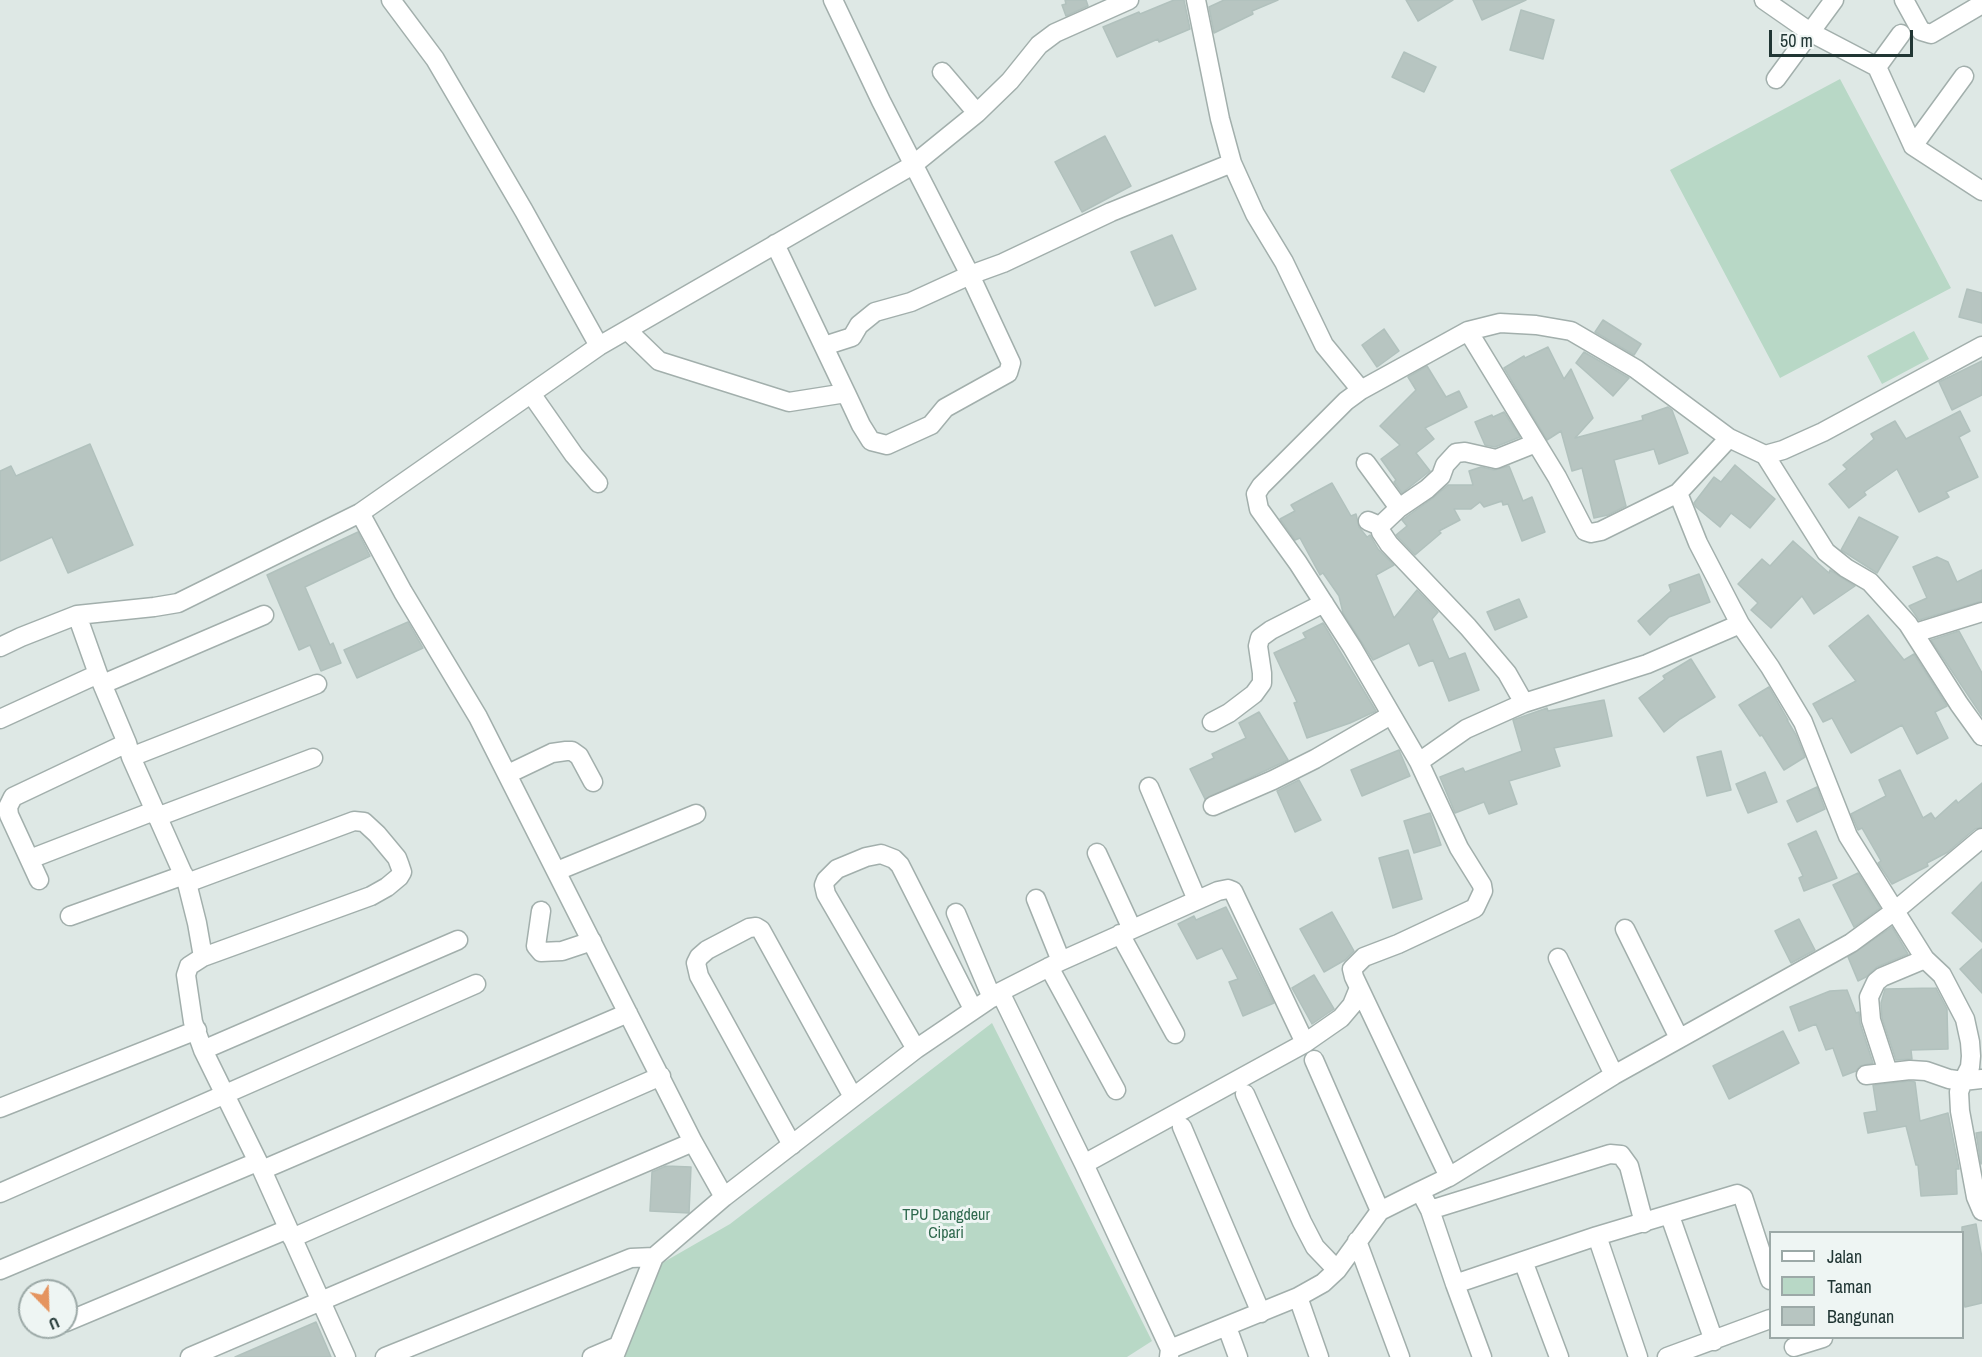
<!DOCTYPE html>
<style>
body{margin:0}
#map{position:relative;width:1982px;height:1357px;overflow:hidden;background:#dee8e5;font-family:"Archivo Narrow",sans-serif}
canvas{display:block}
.legend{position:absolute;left:1769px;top:1231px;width:195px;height:108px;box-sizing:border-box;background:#eef5f3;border:2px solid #9ca9a7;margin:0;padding:8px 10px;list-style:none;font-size:18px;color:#213634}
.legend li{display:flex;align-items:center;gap:12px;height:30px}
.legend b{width:30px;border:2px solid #9ca9a7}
.north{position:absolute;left:18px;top:1279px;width:60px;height:60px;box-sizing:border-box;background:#eef5f3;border:2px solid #9ca9a7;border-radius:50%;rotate:157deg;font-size:16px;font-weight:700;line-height:24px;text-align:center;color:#213634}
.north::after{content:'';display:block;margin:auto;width:21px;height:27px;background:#e5945f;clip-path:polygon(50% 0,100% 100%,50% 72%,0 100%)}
.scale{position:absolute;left:1769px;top:30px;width:144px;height:27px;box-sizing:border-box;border:3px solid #213634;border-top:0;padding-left:8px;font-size:18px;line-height:21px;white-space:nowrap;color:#213634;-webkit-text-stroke:4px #eef5f3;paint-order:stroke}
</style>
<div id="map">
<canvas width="1982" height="1357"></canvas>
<ul class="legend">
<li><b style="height:8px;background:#fff"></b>Jalan</li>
<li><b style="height:16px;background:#b8d8c6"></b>Taman</li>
<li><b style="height:16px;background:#b7c5c1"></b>Bangunan</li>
</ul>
<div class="north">U</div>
<div class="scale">50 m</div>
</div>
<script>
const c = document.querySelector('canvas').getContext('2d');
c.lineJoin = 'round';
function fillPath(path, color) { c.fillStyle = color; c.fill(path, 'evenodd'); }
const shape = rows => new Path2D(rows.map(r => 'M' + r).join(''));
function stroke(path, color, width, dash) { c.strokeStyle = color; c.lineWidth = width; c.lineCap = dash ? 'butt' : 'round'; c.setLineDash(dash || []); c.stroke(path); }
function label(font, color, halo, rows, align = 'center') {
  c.font = font + ' "Archivo Narrow",sans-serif'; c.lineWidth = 6; c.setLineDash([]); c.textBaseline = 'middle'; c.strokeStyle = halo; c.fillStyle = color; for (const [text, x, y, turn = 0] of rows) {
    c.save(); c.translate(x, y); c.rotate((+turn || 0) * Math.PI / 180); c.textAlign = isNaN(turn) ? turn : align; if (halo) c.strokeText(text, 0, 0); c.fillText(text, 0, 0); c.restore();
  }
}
const green = shape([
 [1840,79,1951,288,1780,378,1670,170],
 [1914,331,1929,359,1882,384,1867,356],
 [992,1023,1152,1341,1127,1357,615,1357,650,1270,730,1224]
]);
const building = shape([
 [1065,0,1086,0,1088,6,1066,16,1062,5,1066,4,1065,0],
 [1174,0,1184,0,1190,29,1159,42,1158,39,1117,57,1103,27,1139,12,1140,14,1174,0],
 [1224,0,1278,0,1252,11,1253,14,1214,33,1209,7,1224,0],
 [1406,0,1453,0,1418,21,1406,0],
 [1473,0,1526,0,1482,20,1473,0],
 [1521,10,1554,20,1543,59,1510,50,1521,10],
 [1404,52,1436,67,1424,92,1392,77,1404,52],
 [1105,136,1131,186,1082,212,1055,162,1105,136],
 [1172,235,1196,289,1155,306,1131,252,1172,235],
 [1967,289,1982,293,1982,323,1959,317,1967,289],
 [1603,320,1641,344,1634,355,1595,332,1603,320],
 [1384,329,1399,351,1377,367,1362,345,1384,329],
 [1548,347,1564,379,1571,369,1593,418,1575,438,1643,420,1642,416,1668,407,1672,410,1688,453,1659,464,1654,449,1614,460,1626,506,1608,515,1594,518,1582,468,1572,471,1561,431,1547,440,1504,368,1524,356,1525,358,1548,347],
 [1584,352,1629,378,1613,396,1576,363,1584,352],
 [1982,361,1982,395,1952,410,1939,382,1982,361],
 [1427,366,1446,397,1459,391,1467,407,1425,428,1434,439,1416,453,1430,471,1402,493,1394,482,1396,480,1381,459,1400,445,1380,426,1416,390,1408,377,1427,366],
 [1960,411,1970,431,1959,437,1978,477,1946,492,1949,497,1919,512,1897,469,1864,492,1866,495,1849,508,1829,484,1847,469,1843,465,1874,439,1871,434,1895,421,1906,439,1960,411],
 [1504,412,1520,437,1495,447,1485,445,1475,422,1492,415,1493,417,1504,412],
 [90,444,133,545,68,573,52,537,0,561,0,471,11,466,16,476,90,444],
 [1735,465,1775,499,1750,528,1731,513,1720,527,1696,507,1694,503,1714,477,1721,482,1735,465],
 [1509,466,1523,501,1532,497,1545,532,1522,541,1508,504,1503,505,1502,501,1484,507,1480,502,1471,509,1454,509,1460,520,1439,531,1441,533,1415,555,1396,535,1407,526,1402,520,1433,498,1448,485,1473,485,1469,471,1481,467,1494,470,1509,466],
 [1332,483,1351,516,1356,514,1359,527,1367,537,1370,535,1378,549,1394,565,1376,575,1394,618,1417,590,1419,592,1438,612,1432,619,1449,659,1465,653,1479,690,1449,701,1433,660,1419,666,1409,643,1373,660,1343,613,1339,596,1323,573,1320,575,1300,538,1295,540,1280,519,1295,511,1291,505,1332,483],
 [1859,517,1898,537,1877,573,1841,550,1859,517],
 [358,532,370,556,305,587,330,645,333,643,341,663,321,671,310,645,299,650,267,575,358,532],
 [1793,541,1829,573,1830,570,1855,586,1814,614,1802,596,1771,628,1751,610,1758,603,1738,584,1762,559,1770,566,1793,541],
 [1937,557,1948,562,1957,582,1982,570,1982,601,1919,620,1909,606,1927,598,1913,567,1937,557],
 [1699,574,1710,602,1669,617,1650,635,1638,621,1671,591,1669,585,1699,574],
 [1519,599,1527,617,1495,630,1487,612,1519,599],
 [1868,615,1904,660,1914,654,1947,706,1935,712,1948,738,1917,754,1902,725,1851,753,1832,718,1823,722,1813,704,1856,681,1829,646,1868,615],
 [408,622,423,648,357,678,344,650,408,622],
 [1323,623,1376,711,1350,723,1307,738,1294,703,1297,702,1274,653,1306,638,1303,633,1323,623],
 [1959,631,1982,673,1982,716,1931,640,1959,631],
 [1691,659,1715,697,1680,719,1664,732,1639,698,1665,679,1663,676,1691,659],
 [1769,687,1788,720,1787,720,1796,735,1805,757,1784,770,1762,735,1760,736,1739,705,1769,687],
 [1604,700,1612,736,1554,748,1560,766,1509,781,1517,804,1489,814,1484,802,1455,813,1440,777,1463,768,1465,772,1522,751,1513,720,1547,708,1548,711,1604,700],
 [1259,712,1288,760,1205,799,1190,769,1214,758,1212,754,1246,738,1239,723,1259,712],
 [1399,750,1410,776,1362,796,1351,770,1399,750],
 [1721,751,1731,790,1707,796,1697,757,1721,751],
 [1900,770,1923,818,1931,813,1935,819,1956,800,1958,803,1982,783,1982,827,1975,829,1948,852,1927,863,1928,866,1892,884,1878,863,1881,861,1862,828,1858,830,1851,814,1886,796,1879,780,1900,770],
 [1765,772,1777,802,1748,813,1736,784,1765,772],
 [1299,780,1321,820,1295,832,1277,791,1299,780],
 [1817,787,1825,809,1797,822,1787,801,1817,787],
 [1430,813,1441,845,1414,853,1404,821,1430,813],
 [1816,831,1837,878,1804,891,1799,878,1803,876,1788,844,1816,831],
 [1408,850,1422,899,1393,908,1379,858,1408,850],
 [1858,873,1880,908,1854,927,1833,885,1858,873],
 [1982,882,1982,942,1952,913,1982,882],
 [1226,907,1274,1003,1243,1016,1229,982,1238,979,1222,948,1197,959,1178,924,1194,916,1196,920,1226,907],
 [1332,912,1354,951,1345,960,1324,972,1300,929,1332,912],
 [1799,919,1815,950,1791,963,1775,931,1799,919],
 [1892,927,1908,954,1877,967,1866,977,1858,981,1848,957,1892,927],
 [1982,949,1982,993,1960,969,1982,949],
 [1314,975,1334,1009,1312,1024,1292,988,1314,975],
 [1936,988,1947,1009,1948,1049,1911,1050,1912,1059,1896,1060,1882,1018,1881,1003,1885,989,1936,988],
 [1847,990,1856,1013,1859,1012,1860,1023,1873,1063,1860,1066,1856,1071,1843,1076,1833,1048,1826,1050,1816,1024,1799,1031,1790,1007,1830,991,1847,990],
 [1783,1031,1799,1063,1729,1099,1713,1066,1783,1031],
 [1910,1081,1915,1082,1920,1121,1948,1113,1959,1169,1956,1169,1957,1194,1921,1196,1918,1165,1916,1165,1906,1126,1868,1133,1864,1113,1877,1111,1873,1085,1910,1081],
 [1982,1132,1982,1163,1981,1164,1976,1133,1982,1132],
 [666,1166,691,1167,689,1213,650,1211,652,1172,666,1166],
 [1976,1224,1982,1258,1982,1303,1965,1307,1962,1296,1962,1227,1976,1224],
 [316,1322,331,1357,235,1357,316,1322]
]);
const minor = shape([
 [391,0,435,59,524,211,599,346],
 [833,0,881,101,970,275,1003,263,1111,212,1232,163],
 [1196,0,1220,119,1232,163,1255,214,1284,262,1324,345,1361,390],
 [1764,0,1810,32,1877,67,1913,146,1982,191],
 [1904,0,1921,31,1931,34,1982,4],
 [1877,67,1901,34],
 [942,72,977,113],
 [1776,79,1834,0],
 [1913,146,1964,76],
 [627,330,659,361,789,402,846,393,775,244],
 [1468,331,1557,477,1585,531,1591,533,1601,531,1678,493],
 [824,346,852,337,859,325,875,312,911,302,970,275,1011,363,1008,373,945,408,931,425,887,445,871,441,861,425,846,393],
 [532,395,574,455,598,483],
 [1729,438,1678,493,1698,543,1740,624,1770,667,1803,722,1848,836,1925,959,1942,975,1965,1019,1970,1042,1971,1056,1970,1067,1963,1081,1959,1092,1960,1111,1976,1197,1982,1211],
 [1765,455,1826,552,1846,568,1870,582,1908,624,1959,704,1982,736],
 [1366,463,1399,508],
 [360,513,403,592,478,717,693,1142,724,1197],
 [1368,521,1380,526,1381,532,1389,544,1468,627,1507,673,1524,703],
 [1380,526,1399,508,1427,489,1441,476,1445,465,1456,453,1465,452,1496,459,1536,443],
 [77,615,98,674,127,743,131,757,187,883,197,923,203,957,189,966,186,975,193,1022,203,1050,262,1170,346,1357],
 [1915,633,1982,612],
 [0,647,21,637,77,615,154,607,178,603,360,513,599,346,913,165,977,113,1010,81,1039,45,1055,33,1129,0],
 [103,684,264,615],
 [0,719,98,674],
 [1212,722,1229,713,1254,694,1262,683,1262,673,1258,646,1260,638,1271,630,1324,603],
 [131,757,317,684],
 [1419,762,1466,729,1524,703,1647,664,1740,624],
 [508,774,552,753,566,751,572,751,579,756,593,782],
 [1149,787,1197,900],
 [1213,806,1273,780,1315,759,1391,715],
 [157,817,313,758],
 [1097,853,1132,929],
 [30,859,154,811],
 [557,871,696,814],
 [39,880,9,815,8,807,13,797,127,743],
 [187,883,354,821,364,822,377,834,397,858,400,866,402,872,399,877,387,887,371,896,203,957],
 [1036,899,1061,961],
 [541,911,536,946,541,952,562,951,592,941],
 [956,913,992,998],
 [70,916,184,875],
 [1625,929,1679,1038],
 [1120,934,1175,1034],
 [1558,958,1614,1075],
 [1049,967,1116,1090],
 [1000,992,1084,1164,1170,1349,1169,1357],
 [916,1049,826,894,824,885,826,880,837,869,866,857,881,854,894,859,900,865,973,1009],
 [203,1050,458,940],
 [1314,1060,1380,1211],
 [1888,1072,1871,1020,1869,997,1876,982,1882,977,1925,959],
 [1866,1075,1910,1070,1926,1071,1949,1079,1963,1081,1982,1079],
 [1245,1094,1302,1222,1315,1247,1337,1270],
 [0,1108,197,1030],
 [1182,1127,1261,1313],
 [792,1145,699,976,696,963,699,957,707,950,749,928,756,927,761,930,853,1097],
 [1084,1164,1305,1043,1341,1018,1352,1005,1359,988],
 [262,1170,628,1013],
 [1449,1177,1354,977,1352,969,1364,957,1398,944,1475,908,1483,891,1482,885,1459,848,1419,762,1352,647,1298,563,1259,509,1256,494,1261,486,1346,401,1361,390,1468,331,1500,323,1536,325,1571,331,1636,369,1729,438,1765,455,1783,450,1823,432,1982,346],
 [1420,1191,1449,1177,1614,1075,1851,943,1896,910,1982,838],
 [0,1193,476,984],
 [1430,1210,1610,1154,1621,1155,1629,1166,1644,1223],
 [1670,1216,1714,1341],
 [1597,1236,1638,1357],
 [292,1238,661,1076],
 [1357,1241,1400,1357],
 [1523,1261,1559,1357],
 [0,1270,257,1162],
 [1455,1284,1597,1236,1737,1194,1743,1197,1770,1280],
 [1298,1297,1319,1357],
 [66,1322,288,1229],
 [1227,1327,1238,1357],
 [1794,1347,1823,1338],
 [1170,1349,1298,1297,1323,1283,1337,1270,1380,1211,1420,1191,1430,1210,1455,1284,1482,1357],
 [190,1357,693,1142],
 [385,1357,631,1258,654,1257],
 [592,1357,618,1346],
 [614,1357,654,1257,724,1197,916,1049,1000,992,1061,961,1218,891,1228,889,1233,891,1305,1043],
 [1667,1357,1770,1319]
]);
const parkNames = [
 ["TPU Dangdeur",946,1216],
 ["Cipari",946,1234]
];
fillPath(green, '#b8d8c6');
fillPath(building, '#b7c5c1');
stroke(building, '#b1c1bd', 1.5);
stroke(minor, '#a2afac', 21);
stroke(minor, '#fff', 18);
label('16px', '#2f694e', '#eef5f3', parkNames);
</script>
